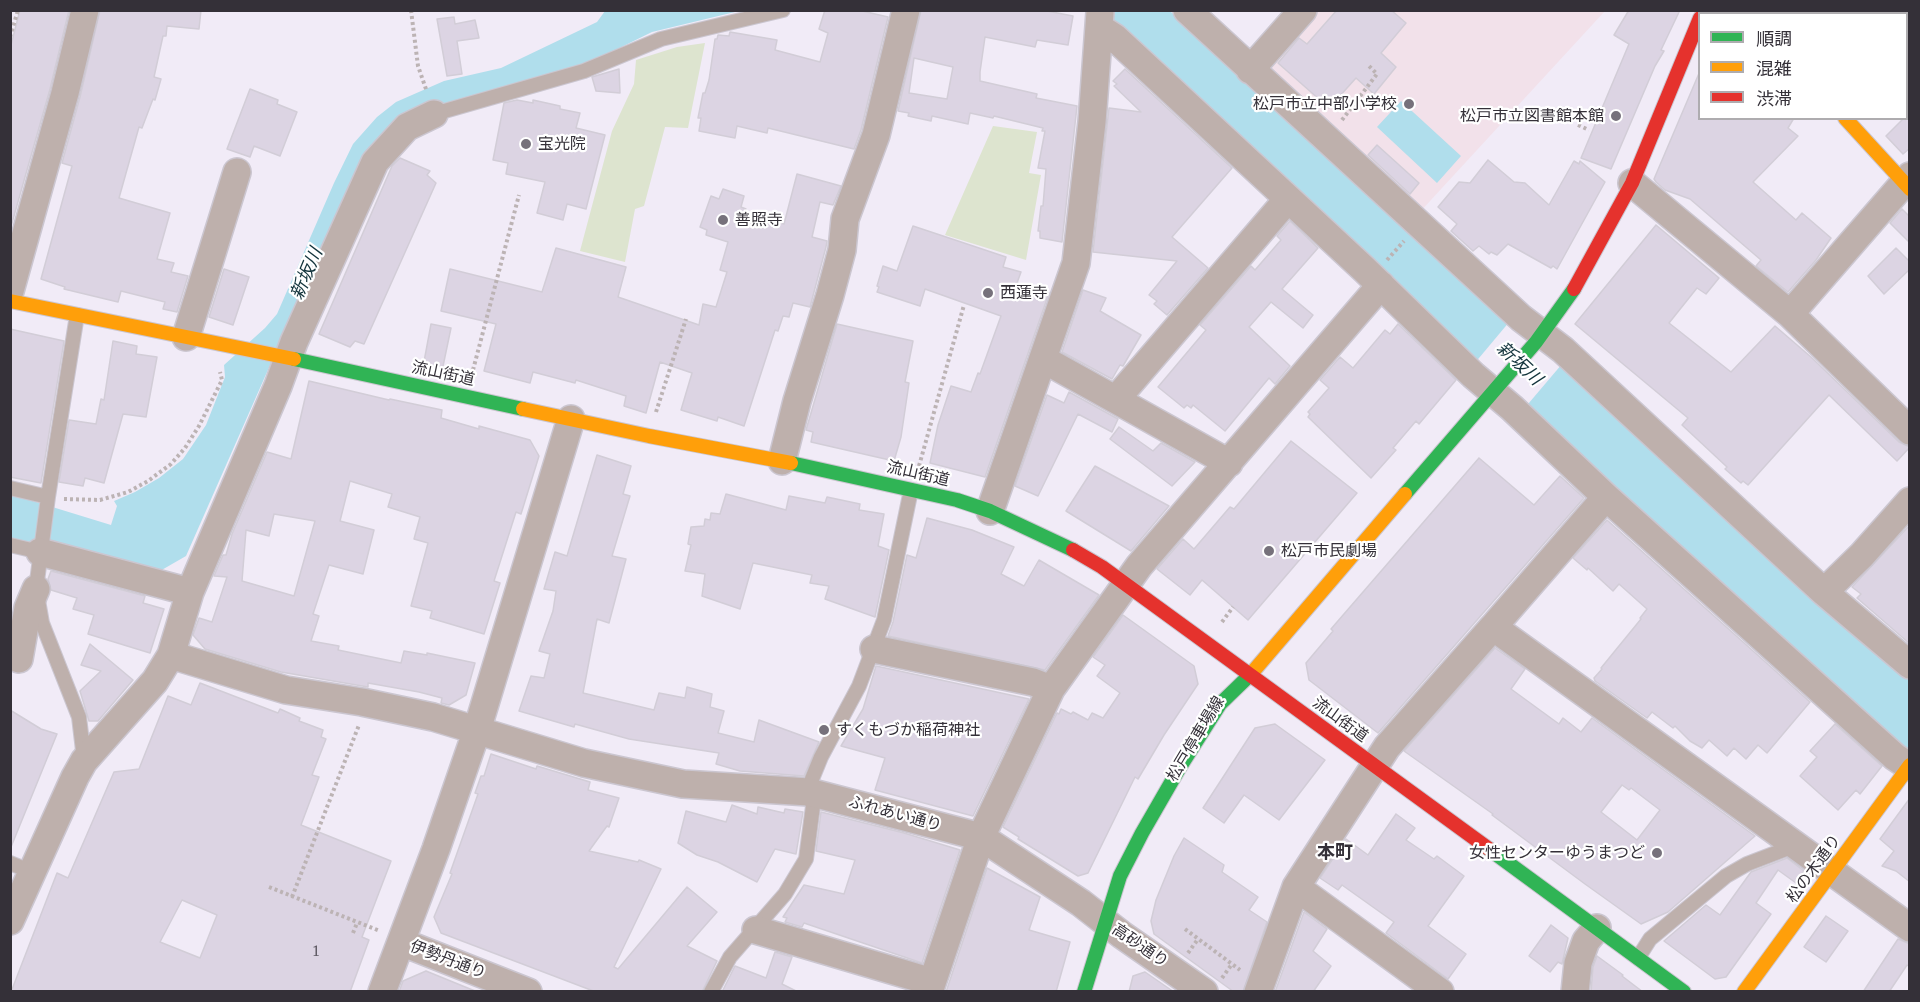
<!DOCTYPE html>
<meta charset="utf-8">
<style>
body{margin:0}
#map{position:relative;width:1920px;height:1002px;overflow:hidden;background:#f1ebf7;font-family:Merriweather,"Noto Sans JP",serif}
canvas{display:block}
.frame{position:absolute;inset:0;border:12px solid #343038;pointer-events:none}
.legend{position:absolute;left:1698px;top:12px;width:210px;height:108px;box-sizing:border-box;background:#fff;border:2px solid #aeacaf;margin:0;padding:8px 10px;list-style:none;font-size:18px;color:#343038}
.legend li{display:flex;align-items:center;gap:12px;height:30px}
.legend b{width:30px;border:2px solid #aeacaf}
</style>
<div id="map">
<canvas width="1920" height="1002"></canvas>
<div class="frame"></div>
<ul class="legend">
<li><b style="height:8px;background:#30b455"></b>順調</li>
<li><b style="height:8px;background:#ff9f0a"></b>混雑</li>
<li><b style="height:8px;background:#e5322d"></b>渋滞</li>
</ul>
</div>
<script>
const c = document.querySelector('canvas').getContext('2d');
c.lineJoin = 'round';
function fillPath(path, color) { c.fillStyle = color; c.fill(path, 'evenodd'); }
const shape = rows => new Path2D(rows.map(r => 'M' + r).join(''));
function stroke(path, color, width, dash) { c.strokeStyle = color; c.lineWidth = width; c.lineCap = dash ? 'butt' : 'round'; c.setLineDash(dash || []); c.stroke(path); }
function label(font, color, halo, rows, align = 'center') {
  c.font = font + ' Merriweather,"Noto Sans JP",serif'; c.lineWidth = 4.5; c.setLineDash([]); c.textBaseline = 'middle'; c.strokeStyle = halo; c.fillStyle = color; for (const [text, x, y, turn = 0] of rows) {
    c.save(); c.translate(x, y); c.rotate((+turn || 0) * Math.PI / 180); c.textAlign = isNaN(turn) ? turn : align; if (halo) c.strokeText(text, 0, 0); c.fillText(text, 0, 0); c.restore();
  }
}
const education = shape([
 [1316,11,1605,11,1419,213,1267,65]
]);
const green = shape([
 [705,43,688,128,665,127,644,206,635,209,625,262,580,251,612,131,634,84,636,60,677,47],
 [993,126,1037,132,1029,173,1041,175,1026,260,945,235]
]);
const water = shape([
 [605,11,739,11,652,32,597,59,574,68,459,100,418,114,271,363,186,556,153,575,11,539,10,494,111,525,117,506,114,501,135,492,159,478,183,459,206,425,225,377,224,365,265,328,277,314,334,183,353,144,377,117,396,102,444,81,501,68,597,22],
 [1095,11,1170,11,1504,318,1559,363,1673,469,1909,680,1909,754,1899,747],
 [1401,101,1461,156,1437,183,1377,127]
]);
const pier = shape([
 [1510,321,1562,364,1523,410,1474,364]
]);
const building = shape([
 [20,10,69,10,50,89,10,230,10,49,20,10],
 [100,10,201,10,199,29,167,26,166,36,163,36,154,77,161,79,155,100,153,99,142,128,139,127,119,198,170,213,157,259,174,263,171,272,188,276,177,312,163,309,165,302,121,291,118,302,64,289,65,287,41,279,72,166,62,163,80,97,100,10],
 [825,10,858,10,888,17,861,130,854,149,768,128,767,133,737,126,735,138,699,131,701,118,698,118,703,93,705,93,709,80,715,39,717,39,718,35,729,36,730,32,777,40,775,50,820,62,828,33,819,29,825,10],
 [921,10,1042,10,1073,16,1068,45,1037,40,1035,47,985,37,980,72,980,81,1037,94,1036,98,1077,106,1062,242,1040,238,1040,231,1038,231,1041,206,1043,206,1046,169,1038,168,1045,131,1042,131,1043,128,994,116,993,118,970,113,968,124,932,116,931,121,908,116,909,113,898,111,921,10],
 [914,58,953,67,947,99,909,93,914,58],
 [1337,10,1391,10,1406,23,1381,53,1396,67,1374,94,1356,78,1329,108,1278,63,1299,38,1307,44,1337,10],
 [1629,10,1680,10,1661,50,1664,51,1655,66,1611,169,1581,158,1629,44,1614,35,1629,10],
 [454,17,455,24,475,20,479,38,457,41,462,74,447,76,437,19,454,17],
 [619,69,620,93,596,91,592,77,619,69],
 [1125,69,1232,168,1172,237,1208,268,1167,315,1154,304,1157,301,1149,295,1177,261,1093,252,1109,108,1141,112,1114,86,1117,84,1113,81,1125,69],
 [1700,71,1700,118,1794,118,1788,128,1798,136,1753,182,1796,220,1802,213,1831,238,1816,260,1788,292,1756,266,1761,260,1690,199,1665,190,1656,182,1654,179,1700,71],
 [250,89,278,100,277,104,297,112,280,156,254,146,250,157,227,149,250,89],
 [517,100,533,103,533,100,560,106,560,109,580,113,576,128,605,135,586,209,567,204,563,220,537,213,545,182,506,174,508,163,493,160,504,103,517,100],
 [1910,113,1910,148,1903,154,1886,136,1904,118,1906,118,1910,113],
 [1377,145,1419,183,1410,194,1368,155,1377,145],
 [400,158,430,171,427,175,436,183,364,344,355,341,350,347,319,334,392,166,400,158],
 [1488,160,1514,182,1525,183,1549,205,1574,161,1579,164,1580,161,1605,182,1557,269,1553,266,1551,268,1508,244,1497,255,1491,252,1489,254,1479,246,1473,251,1451,231,1457,224,1438,207,1459,182,1470,183,1488,160],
 [797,174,841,186,833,205,820,202,812,237,827,241,826,247,810,307,793,303,789,317,783,316,778,331,775,330,744,426,718,417,717,421,681,410,692,373,660,362,646,413,624,406,626,396,576,380,575,383,533,372,530,383,484,371,496,324,441,311,450,269,542,292,556,248,626,267,618,297,699,325,703,304,716,307,727,272,720,270,728,242,706,235,707,230,700,227,711,196,719,199,723,189,744,196,741,207,746,209,744,213,784,224,797,174],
 [1902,209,1910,217,1910,243,1890,223,1902,209],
 [1290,221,1318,248,1282,289,1313,315,1303,328,1271,302,1249,327,1290,366,1275,384,1269,378,1225,431,1193,405,1191,408,1187,405,1184,408,1158,387,1206,330,1200,325,1251,266,1255,270,1281,240,1277,236,1290,221],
 [1656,225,1719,278,1706,294,1697,288,1669,323,1731,372,1775,326,1811,357,1899,442,1910,447,1897,461,1829,395,1748,485,1743,481,1741,483,1725,469,1727,467,1682,425,1688,418,1575,324,1656,225],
 [913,226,1006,257,1003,267,1021,272,1017,283,1049,293,985,477,930,463,938,425,951,386,971,392,978,373,980,374,1001,316,925,289,920,306,877,292,879,287,877,286,883,266,897,271,913,226],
 [1896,248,1910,262,1910,269,1884,294,1868,276,1896,248],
 [224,269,249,277,233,325,209,317,224,269],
 [1083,290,1106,298,1100,311,1141,335,1123,366,1120,365,1112,379,1062,352,1083,290],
 [431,324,451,328,442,371,423,367,431,324],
 [837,324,913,341,905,382,909,383,901,437,894,461,811,442,813,432,806,430,837,324],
 [1398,324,1456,380,1419,424,1416,421,1393,448,1396,450,1371,478,1308,417,1310,414,1308,412,1329,388,1320,380,1340,357,1353,368,1385,330,1390,334,1398,324],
 [10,329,64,341,41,483,10,477,10,329],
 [113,341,137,346,136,354,157,357,146,417,123,414,104,483,85,478,83,486,59,482,69,420,96,424,101,399,104,400,113,341],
 [309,381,389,400,390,399,442,410,441,418,479,429,479,426,530,440,539,456,521,514,516,512,494,581,500,583,484,634,430,618,432,611,411,606,428,543,414,539,420,517,388,507,392,494,350,481,340,521,374,530,363,574,329,565,313,614,319,616,311,641,339,646,338,650,401,663,404,651,427,655,427,653,475,663,466,695,449,705,441,703,442,698,419,692,368,683,368,687,281,672,205,649,193,635,199,618,212,622,227,577,214,576,223,555,226,555,232,534,267,452,291,459,309,381],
 [274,514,315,521,294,596,242,581,246,530,269,536,274,514],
 [1069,392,1118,419,1112,432,1078,414,1038,496,1015,486,1047,395,1064,403,1069,392],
 [1119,427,1153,451,1161,443,1195,462,1172,486,1110,439,1119,427],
 [1291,441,1357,493,1248,620,1202,580,1190,595,1157,569,1183,539,1194,549,1230,507,1234,509,1291,441],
 [597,455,631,466,623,494,630,496,612,556,626,559,609,623,597,619,583,693,654,710,659,693,685,698,687,687,712,694,710,707,724,711,718,733,754,742,759,720,819,742,804,776,740,771,716,764,719,753,629,739,575,724,574,727,519,711,531,676,544,678,550,654,539,651,553,611,556,591,544,589,555,552,567,556,597,455],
 [1479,458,1534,505,1560,476,1584,498,1378,733,1309,680,1306,663,1333,631,1331,629,1479,458],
 [1095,466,1169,506,1131,551,1066,511,1095,466],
 [726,494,786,510,789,496,825,503,827,497,860,504,859,510,884,514,878,546,889,550,875,617,825,599,829,586,810,583,812,575,753,563,740,609,702,596,705,574,685,571,691,545,688,544,691,527,704,526,705,519,710,520,711,513,720,514,726,494],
 [927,518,972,530,1014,547,1001,574,1024,586,1039,560,1099,595,1045,670,888,636,893,622,907,555,916,558,927,518],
 [1607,520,1810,702,1767,753,1758,745,1746,759,1734,748,1727,756,1709,740,1702,748,1690,741,1675,726,1673,728,1652,712,1647,718,1595,681,1594,678,1602,669,1601,668,1641,619,1640,618,1647,609,1619,584,1613,591,1588,568,1587,570,1573,558,1607,520],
 [1910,525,1910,644,1857,598,1861,594,1852,587,1910,525],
 [51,571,145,596,143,603,164,609,150,653,88,634,94,615,73,609,77,598,51,590,48,579,51,571],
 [1123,615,1194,666,1198,684,1164,735,1138,779,1135,777,1088,873,1078,876,1018,839,1019,837,1003,827,1057,713,1059,714,1061,709,1071,714,1073,712,1088,720,1092,713,1103,718,1120,693,1097,676,1105,665,1093,657,1123,615],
 [90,644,133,680,98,721,89,721,80,691,101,671,81,665,90,644],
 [1495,648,1525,669,1511,689,1559,724,1563,718,1581,732,1592,718,1755,836,1668,912,1641,924,1585,884,1492,815,1493,814,1404,751,1495,648],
 [1622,785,1629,790,1631,788,1660,810,1637,840,1601,812,1622,785],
 [876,666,1029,699,973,816,875,790,885,758,841,746,863,709,876,666],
 [200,683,278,713,280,709,300,718,299,721,323,730,321,737,326,739,312,775,319,777,301,825,391,861,362,937,369,940,350,992,11,992,57,873,68,878,114,772,139,769,168,696,191,705,200,683],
 [182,900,217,915,200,958,160,942,182,900],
 [10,710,41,729,57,734,11,847,10,710],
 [1275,724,1325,760,1279,820,1244,795,1224,823,1203,808,1255,728,1275,724],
 [1835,724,1882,766,1860,794,1856,790,1838,810,1800,776,1817,757,1810,751,1835,724],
 [491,754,536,769,537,766,590,782,588,790,619,798,609,827,607,826,589,851,638,862,639,860,661,869,614,967,618,969,687,887,717,912,687,946,717,961,702,992,596,992,441,933,434,917,452,874,450,873,478,794,475,793,481,776,484,776,491,754],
 [1910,798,1910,882,1896,871,1882,866,1894,851,1880,839,1910,798],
 [732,805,757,814,758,807,784,813,785,809,803,812,796,854,775,849,757,882,718,862,697,855,678,843,686,811,726,822,732,805],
 [821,812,904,833,960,850,922,963,804,923,802,927,785,922,787,918,783,917,804,885,844,894,855,860,816,851,821,812],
 [1396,814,1415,828,1406,840,1434,859,1437,856,1464,876,1428,926,1466,954,1448,979,1386,933,1394,922,1342,885,1338,890,1320,878,1346,839,1368,855,1396,814],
 [1184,838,1224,865,1222,872,1258,897,1249,910,1267,922,1243,992,1234,992,1154,934,1151,921,1156,900,1174,856,1184,838],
 [1787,858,1804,871,1796,883,1778,870,1756,903,1771,914,1726,977,1715,979,1664,941,1706,905,1720,915,1751,872,1787,858],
 [987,868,1040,897,1029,930,1070,942,1056,992,946,992,987,868],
 [1304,912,1327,929,1313,951,1331,966,1313,992,1275,992,1304,912],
 [1826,916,1848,931,1826,962,1804,947,1826,916],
 [1551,925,1568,938,1562,964,1558,962,1550,972,1529,956,1551,925],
 [1898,939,1910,944,1910,967,1907,965,1889,992,1863,992,1898,939],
 [775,952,792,957,782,984,798,992,722,992,735,966,766,978,775,952],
 [1597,956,1623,975,1622,976,1643,992,1591,992,1593,967,1597,956],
 [426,971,475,991,475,992,399,992,403,981,426,971],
 [1145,972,1174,992,1129,992,1133,976,1145,972]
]);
const path = shape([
 [411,10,418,66,427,92],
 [10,37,18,10],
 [1342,120,1377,74,1367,64],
 [1578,125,1589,130],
 [1387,260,1404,241],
 [473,370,519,195],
 [656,412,686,319],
 [919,466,964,305],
 [64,499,100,500,128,492,148,481,171,464,185,448,199,426,222,380,220,372],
 [1222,622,1233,607],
 [269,887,380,931],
 [292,897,359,725],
 [1185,929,1240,970],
 [353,933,357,923],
 [1188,953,1198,939],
 [1222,978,1232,964]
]);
const lane = shape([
 [434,114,584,71,661,39,783,10],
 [77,315,48,497,36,589,42,623,79,717,84,759],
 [10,488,48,497],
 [10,545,40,552],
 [10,863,32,872],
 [1638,958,1650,939,1726,876,1747,864,1794,846],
 [711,992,730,957,785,894,806,859,813,806,809,792,812,779,821,757,859,686,884,620,911,490]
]);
const street = shape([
 [1187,10,1521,318,1563,350,1824,592,1910,665],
 [1100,28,1114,37,1365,270,1473,375,1512,408,1606,497,1895,757,1910,767],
 [1250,70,1303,10],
 [1632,183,1790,314,1910,431],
 [10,291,65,93,85,10],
 [1790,314,1910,176],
 [186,337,237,172],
 [1043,359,1229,463],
 [1117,398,1288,199],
 [782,461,797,401,830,295,842,250,845,219,876,135,906,10],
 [990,511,1076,263,1092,122,1100,12],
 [40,552,190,592],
 [1824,592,1862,555,1910,501],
 [1493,627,1606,497],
 [874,649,1033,682,1051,689],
 [171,655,286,690,362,702,433,717,584,763,683,784,809,792,981,837,1051,689,1139,566,1381,285],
 [19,659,28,608,36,589],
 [1296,887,1440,992],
 [10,921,75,777,84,761,155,681,171,655,190,592,278,386,294,342,375,162,407,127,434,114],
 [756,930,932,982],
 [401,942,528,992],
 [382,992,436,849,477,730,571,419],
 [929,992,981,837,1081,903,1122,935,1204,992],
 [1258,992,1296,887,1387,747,1493,627,1910,928],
 [1575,992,1578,963,1586,941,1597,928]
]);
const fast = shape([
 [1745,10,1748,14],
 [294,359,523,409],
 [791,463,957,500,990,511,1073,550],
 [1405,494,1536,342,1574,289],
 [1489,849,1684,992],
 [1084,992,1120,876,1142,833,1180,767,1220,704,1251,674]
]);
const slow = shape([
 [1845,118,1910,189],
 [10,301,294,359],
 [523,409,649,436,791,463],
 [1251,674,1405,494],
 [1744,992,1910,765]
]);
const jam = shape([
 [1574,289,1632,183,1700,18],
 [1073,550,1102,567,1489,849]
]);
const markers = [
 [1409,104,6,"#76717b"],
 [1616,116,6,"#76717b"],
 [526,144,6,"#76717b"],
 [723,220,6,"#76717b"],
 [988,293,6,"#76717b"],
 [1269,551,6,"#76717b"],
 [824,730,6,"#76717b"],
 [1657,853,6,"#76717b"]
];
const numberNames = [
 ["1",316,952]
];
const poiNames = [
 ["松戸市立中部小学校",1397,104,"right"],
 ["松戸市立図書館本館",1604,116,"right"],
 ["宝光院",538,144],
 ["善照寺",735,220],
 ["西蓮寺",1000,293],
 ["松戸市民劇場",1281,551],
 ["すくもづか稲荷神社",836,730],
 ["女性センターゆうまつど",1645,853,"right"]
];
const streetNames = [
 ["流山街道",443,374,12],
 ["流山街道",918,474,13],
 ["流山街道",1340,720,36],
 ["松戸停車場線",1196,739,-59],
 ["ふれあい通り",895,814,15],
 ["松の木通り",1814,869,-54],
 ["高砂通り",1140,946,34],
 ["伊勢丹通り",448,960,21]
];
const waterNames = [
 ["新坂川",307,274,-67],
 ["新坂川",1519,364,43]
];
const neighbourhoodNames = [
 ["本町",1335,853]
];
fillPath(education, '#f2e1ea');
fillPath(green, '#dde4cf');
fillPath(water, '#b0deec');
fillPath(pier, '#f1ebf7');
fillPath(building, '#dcd4e3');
stroke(building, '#d2cdd7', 1.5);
stroke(lane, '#cbc6d0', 16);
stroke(street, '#cbc6d0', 30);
stroke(fast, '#cbc6d0', 16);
stroke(slow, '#cbc6d0', 16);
stroke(jam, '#cbc6d0', 16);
stroke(path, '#bcb3b4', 4, [3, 3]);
stroke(lane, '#beb0ac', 14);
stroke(street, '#beb0ac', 27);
stroke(fast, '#30b455', 14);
stroke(slow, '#ff9f0a', 14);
stroke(jam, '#e5322d', 14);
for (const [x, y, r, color] of markers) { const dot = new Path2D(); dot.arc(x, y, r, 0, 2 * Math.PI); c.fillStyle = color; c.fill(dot); stroke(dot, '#fff', 2); }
label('14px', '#615c66', null, numberNames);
label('16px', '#343038', '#fff', poiNames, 'left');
label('16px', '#343038', '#fff', streetNames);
label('italic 18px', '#12333b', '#fff', waterNames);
label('bold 18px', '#343038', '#fff', neighbourhoodNames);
</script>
